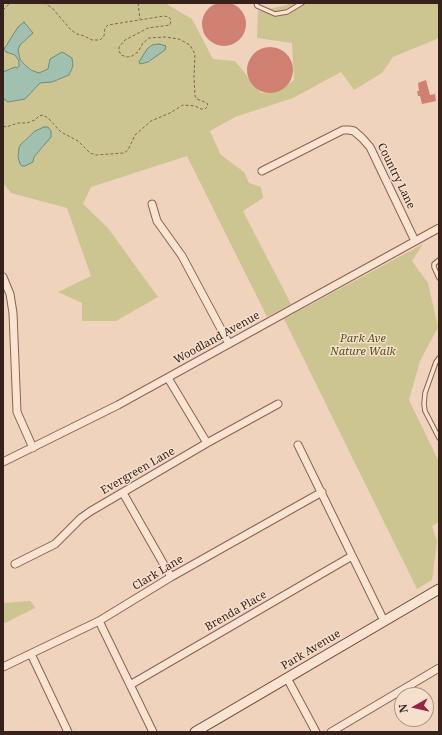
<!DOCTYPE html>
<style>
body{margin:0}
#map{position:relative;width:442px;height:735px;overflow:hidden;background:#efd3bd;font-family:"Noto Serif",serif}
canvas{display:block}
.frame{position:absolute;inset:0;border:4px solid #36211b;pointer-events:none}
.north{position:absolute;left:394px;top:687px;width:40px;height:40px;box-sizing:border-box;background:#f6e0cc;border:1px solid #a99485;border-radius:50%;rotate:262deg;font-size:11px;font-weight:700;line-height:16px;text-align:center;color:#36211b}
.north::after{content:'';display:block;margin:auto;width:14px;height:18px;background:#992342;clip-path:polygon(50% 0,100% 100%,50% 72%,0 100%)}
</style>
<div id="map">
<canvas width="442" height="735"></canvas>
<div class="frame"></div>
<div class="north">N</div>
</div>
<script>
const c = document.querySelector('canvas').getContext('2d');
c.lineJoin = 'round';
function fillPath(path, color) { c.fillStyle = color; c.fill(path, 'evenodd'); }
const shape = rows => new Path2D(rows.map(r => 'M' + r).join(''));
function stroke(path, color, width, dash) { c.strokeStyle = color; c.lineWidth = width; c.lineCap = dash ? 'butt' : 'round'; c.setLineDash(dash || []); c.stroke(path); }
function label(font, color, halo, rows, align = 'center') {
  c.font = font + ' "Noto Serif",serif'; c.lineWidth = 3; c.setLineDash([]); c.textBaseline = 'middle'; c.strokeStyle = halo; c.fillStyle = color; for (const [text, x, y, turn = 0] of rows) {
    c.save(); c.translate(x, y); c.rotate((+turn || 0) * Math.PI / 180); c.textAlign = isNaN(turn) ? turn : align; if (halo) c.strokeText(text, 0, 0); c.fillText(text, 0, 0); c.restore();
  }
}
const green = shape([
 [3,3,165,3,192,19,213,59,235,61,261,93,281,90,294,80,292,43,257,38,258,11,287,5,288,3,439,3,439,38,393,57,382,73,354,90,341,72,293,98,235,117,210,131,221,155,244,172,249,183,261,187,263,198,243,211,291,304,267,317,187,156,91,187,83,204,108,228,158,297,116,321,82,321,82,303,58,292,91,276,67,208,11,193,3,183,3,97,5,100,8,102,25,99,40,83,52,82,69,75,73,66,55,57,49,61,48,69,42,72,39,74,28,67,20,59,18,50,20,45,29,37,31,30,28,27,16,30,15,34,5,45,6,52,15,55,19,61,19,66,17,68,3,72],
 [35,131,47,142,28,165,22,165,18,157,19,148,25,139],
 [423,244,412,261,428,283,438,327,420,361,409,400,439,462,439,522,432,526,437,541,432,580,417,589,284,319],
 [30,601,33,604,35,608,3,624,3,603]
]);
const water = shape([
 [24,22,33,33,20,45,18,50,20,59,23,63,31,70,39,73,48,69,50,59,62,52,64,53,72,58,73,66,69,75,52,82,40,83,25,99,8,102,5,100,3,97,3,72,15,67,17,68,19,66,19,61,15,55,6,52,4,49,18,27,24,22],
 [159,44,166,46,165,50,148,62,140,64,139,62,147,49,152,45,159,44],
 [44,127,48,127,51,131,51,137,34,157,33,162,25,166,22,166,20,164,18,157,19,148,21,144,35,131,44,127]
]);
const building = shape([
 '202 24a22 22 0 1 1 44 0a22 22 0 1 1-44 0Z',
 '247 70a23 23 0 1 1 46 0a23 23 0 1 1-46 0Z',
 [426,80,430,95,435,94,436,101,422,104,420,96,418,96,417,91,419,91,418,83]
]);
const path = shape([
 [138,3,140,19],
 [3,10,10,3],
 [3,126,6,127,18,123,27,123,35,120,39,116,43,115,48,118,61,132,78,141,90,153,96,155,124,153,128,150,135,135,151,121,170,113,183,105,195,106,201,109,205,109,208,106,207,103,197,99,195,96,194,77,195,54,190,45,179,39,165,37,149,38,143,43,138,52,132,56,127,57,121,55,119,51,119,47,125,40,148,28,170,25,171,20,169,17,164,16,108,25,105,28,104,36,100,40,92,40,84,36,77,34,71,30,53,9,45,3]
]);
const service = shape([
 [256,3,257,6,275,14,287,12,302,3],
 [439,260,434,264,434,267,439,278],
 [439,358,436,362,425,393,424,404,425,411,439,438]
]);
const minor = shape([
 [262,171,343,130,349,130,354,131,362,138,370,147,415,241],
 [152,204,157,221,182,256,229,344],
 [3,277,10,294,13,313,17,412,33,448],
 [168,378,207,443],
 [298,445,384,621],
 [3,462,118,405,439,228],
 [123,493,171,577],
 [15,564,55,544,81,518,91,511,207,443,278,404],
 [99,621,153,732],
 [31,654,68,732],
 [3,667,99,621,171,577,322,492],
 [287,678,316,732],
 [130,685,352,556],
 [331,732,439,668]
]);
const secondary = shape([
 [195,732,439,589]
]);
const streetNames = [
 ["Country Lane",396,176,64],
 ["Woodland Avenue",217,338,-29],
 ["Evergreen Lane",138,471,-30],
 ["Clark Lane",158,573,-31],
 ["Brenda Place",236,611,-30],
 ["Park Avenue",311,650,-31]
];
const parkNames = [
 ["Park Ave",363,339],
 ["Nature Walk",363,352]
];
fillPath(green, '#cdc591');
fillPath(water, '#a1c0af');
stroke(water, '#688e7b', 1);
fillPath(building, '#cf8071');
stroke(service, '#886355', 5.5);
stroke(minor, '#886355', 9);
stroke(secondary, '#694539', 11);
stroke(path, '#886355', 1, [3, 2]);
stroke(service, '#fae3d0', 3.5);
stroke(minor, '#fae3d0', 7);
stroke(secondary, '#fae3d0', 9);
label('11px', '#36211b', '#f6e0cc', streetNames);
label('italic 11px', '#535321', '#f6e0cc', parkNames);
</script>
